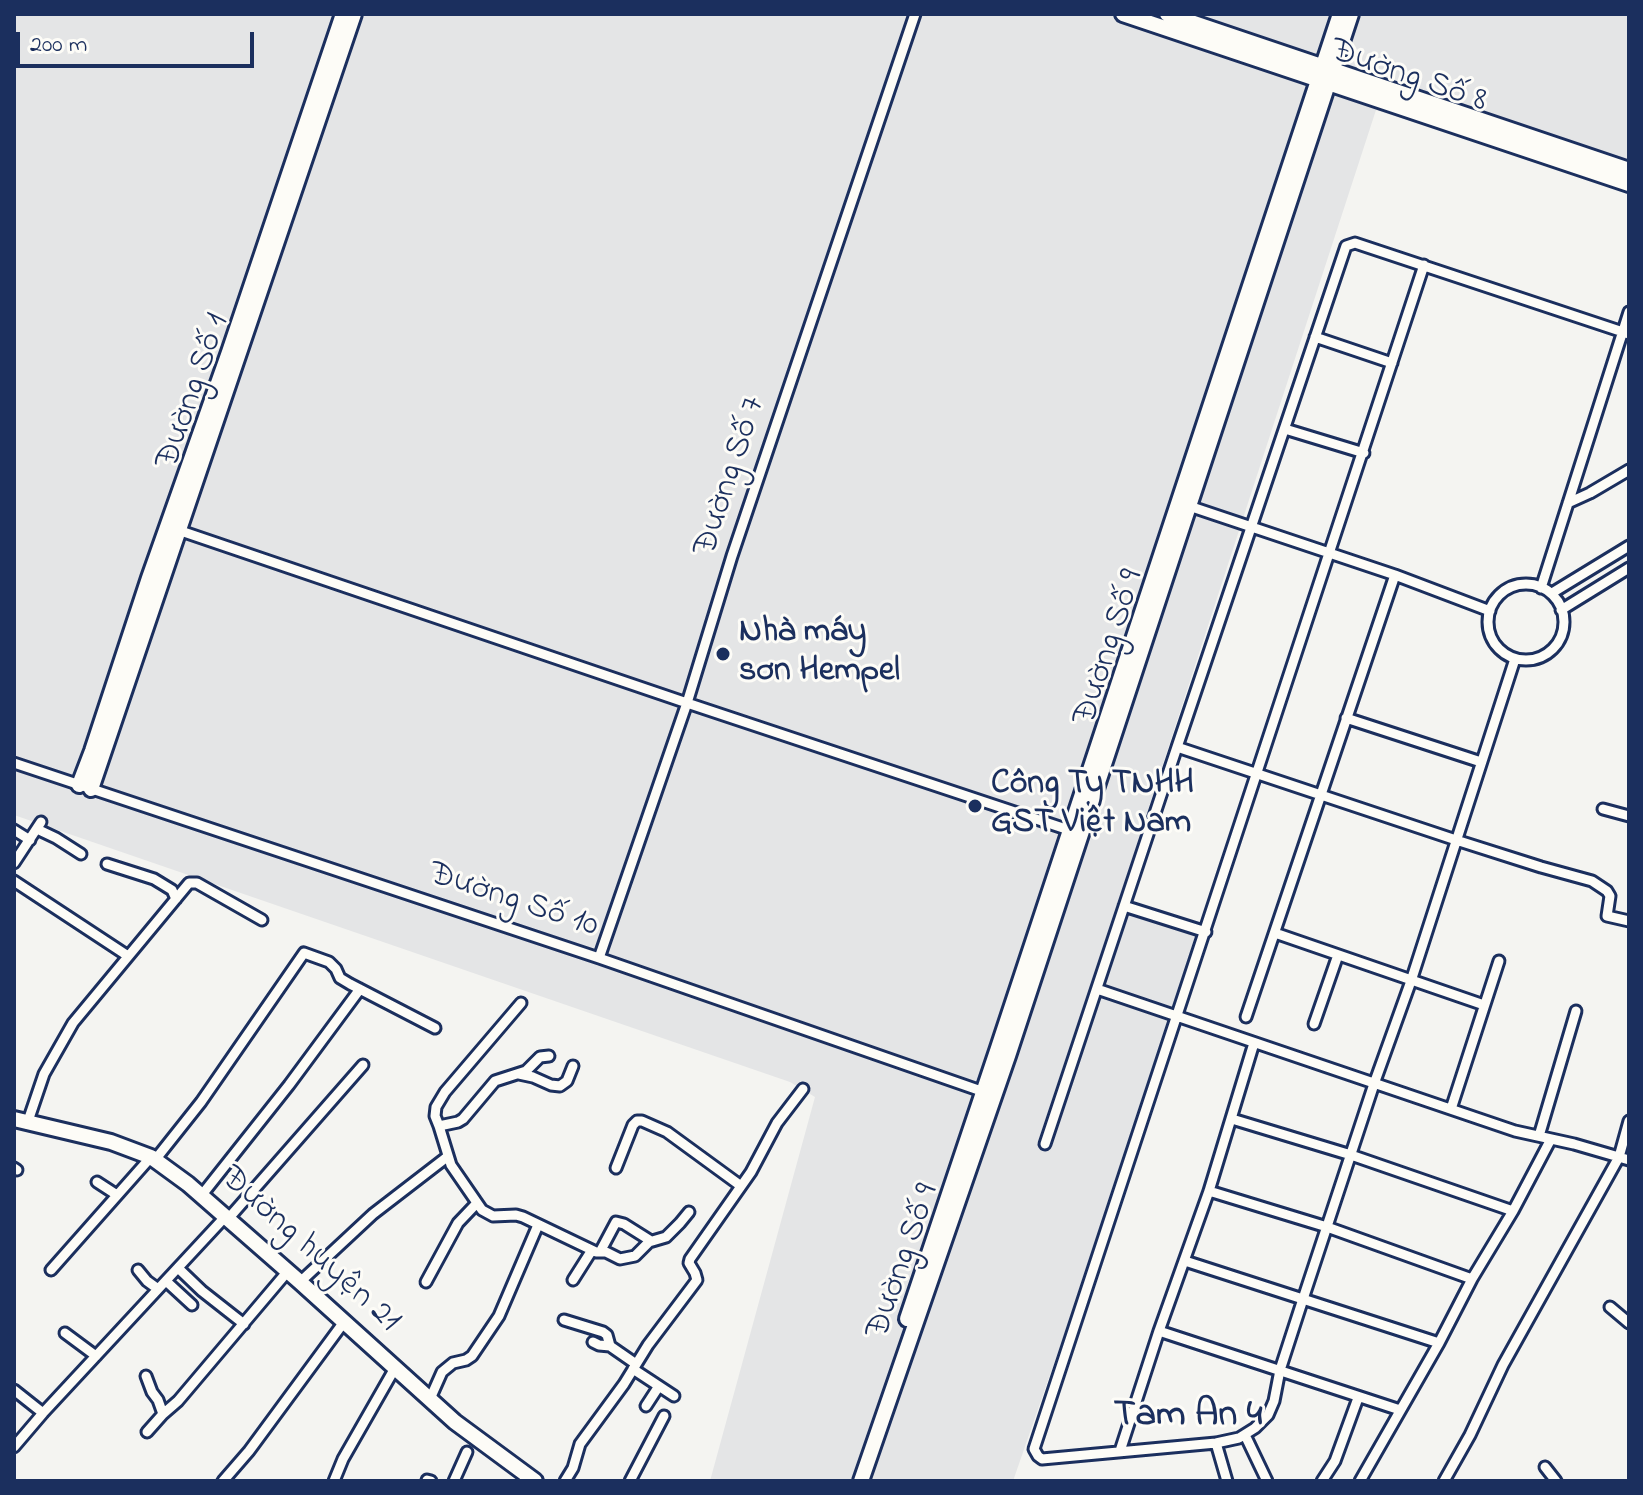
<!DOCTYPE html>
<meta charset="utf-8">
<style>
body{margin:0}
#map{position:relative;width:1643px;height:1495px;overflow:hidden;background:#f4f4f1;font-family:"Indie Flower",sans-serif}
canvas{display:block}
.frame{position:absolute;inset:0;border:16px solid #1b2f5e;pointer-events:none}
.scale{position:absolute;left:16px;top:32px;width:238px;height:36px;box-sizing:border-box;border:4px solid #1b2f5e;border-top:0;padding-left:10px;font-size:24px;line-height:28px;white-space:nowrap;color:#1b2f5e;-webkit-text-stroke:6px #fdfcf7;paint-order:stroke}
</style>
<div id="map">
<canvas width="1643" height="1495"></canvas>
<div class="frame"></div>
<div class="scale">200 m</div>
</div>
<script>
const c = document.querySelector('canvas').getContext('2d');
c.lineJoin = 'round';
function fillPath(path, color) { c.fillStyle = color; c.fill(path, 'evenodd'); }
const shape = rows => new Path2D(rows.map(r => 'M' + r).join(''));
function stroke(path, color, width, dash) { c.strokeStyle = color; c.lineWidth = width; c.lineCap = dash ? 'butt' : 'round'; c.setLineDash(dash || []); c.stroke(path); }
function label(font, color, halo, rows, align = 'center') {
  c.font = font + ' "Indie Flower",sans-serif'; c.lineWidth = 6; c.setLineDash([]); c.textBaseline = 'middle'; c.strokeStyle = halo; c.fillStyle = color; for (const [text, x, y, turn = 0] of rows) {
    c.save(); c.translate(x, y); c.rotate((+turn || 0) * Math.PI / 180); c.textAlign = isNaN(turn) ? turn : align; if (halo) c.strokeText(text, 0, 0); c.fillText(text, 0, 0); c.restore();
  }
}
const built = shape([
 [14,14,1629,14,1629,192,1376,110,1117,905,1203,935,1013,1481,710,1481,815,1097,790,1082,14,815]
]);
const street = shape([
 [1424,265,1034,1449,1038,1456,1042,1459,1216,1443,1239,1438,1255,1428,1268,1415,1274,1401,1280,1370,1303,1299,1374,1084,1411,981,1515,659],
 [1629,334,1355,243,1346,246,1177,747,1456,840,1541,867,1592,881,1607,891,1610,896,1607,916,1629,921],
 [1315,337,1392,363],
 [1285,429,1364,453],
 [1568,503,1590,493,1629,470],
 [1186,505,1395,575,1490,611],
 [175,529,687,703,1069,830],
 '1488 622a38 38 0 1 1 76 0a38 38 0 1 1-76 0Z',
 [1541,588,1629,312],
 [1552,593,1629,546],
 [1561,610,1629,568],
 [1346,718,1481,762],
 [14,763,599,958,987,1093],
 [1603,809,1629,816],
 [37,829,56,838,81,854],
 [14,830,30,840],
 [14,863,41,822],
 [107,864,154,879,172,890,176,899],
 [14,881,128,956],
 [1124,906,1206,932],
 [1275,933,1484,1005],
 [599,958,687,703,732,556,915,14],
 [1097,989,1515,1131,1574,1144,1629,1160],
 [1246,1017,1395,575],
 [1314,1024,1338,955],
 [549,1056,540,1057,526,1071,495,1081,463,1119,458,1122,439,1126,451,1165,482,1210,493,1216,516,1215,523,1217,596,1252,606,1252,620,1259,635,1256,649,1242,666,1237,680,1223,689,1212],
 [519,1074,533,1077,551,1085,560,1086,567,1081,573,1066],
 [1451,1109,1499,961],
 [1232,1119,1351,1155,1513,1211],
 [27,1124,44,1074,73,1023,189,883,197,883,262,920],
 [439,1126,435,1116,436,1107,445,1092,521,1003],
 [1539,1136,1576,1011],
 [1045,1144,1177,747],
 [155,1160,201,1102,304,953,329,962,336,969,340,978,350,984,435,1028],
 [14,1168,17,1170],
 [616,1168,633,1125,637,1121,642,1121,667,1132,741,1186],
 [97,1182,117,1195],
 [1209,1191,1327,1227,1472,1279],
 [201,1196,289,1085,360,989],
 [228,1219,363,1065],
 [600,1252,616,1222,624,1224,651,1241],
 [1185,1261,1439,1343],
 [178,1268,202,1291,244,1324],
 [51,1270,151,1157],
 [138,1270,147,1281,158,1289],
 [573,1280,592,1250],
 [166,1281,192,1305],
 [300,1282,373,1214,447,1157],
 [426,1282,458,1223,477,1203],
 [1610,1307,1629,1323],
 [564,1320,603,1332,607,1335,610,1346],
 [1159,1331,1400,1410],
 [65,1333,96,1356],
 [593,1342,599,1345,610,1346,636,1364],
 [633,1369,674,1396],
 [146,1376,152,1392,158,1400,163,1414],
 [14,1390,43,1413],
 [430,1399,442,1372,453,1363,466,1360,472,1356,499,1316,538,1225],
 [646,1406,659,1386],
 [147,1432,163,1414,178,1401,288,1271],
 [1245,1435,1267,1481],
 [1216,1443,1227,1481],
 [14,1447,43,1413,225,1217],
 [1120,1451,1159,1331,1209,1191,1254,1043],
 [1545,1467,1556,1481],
 [427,1480,431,1481],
 [223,1481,249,1451,344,1322],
 [334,1481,343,1459,395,1368],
 [454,1481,467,1452],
 [565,1481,573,1468,580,1444,624,1384,648,1345,697,1280,695,1273,689,1263,690,1259,751,1172,777,1123,803,1089],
 [630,1481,664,1416],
 [1322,1481,1335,1461,1358,1398],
 [1360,1481,1439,1343,1472,1279,1513,1211,1551,1139],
 [1444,1481,1470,1435,1503,1365,1619,1157,1629,1121]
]);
const secondary = shape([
 [1123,14,1629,184],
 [1167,14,1629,170],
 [79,785,92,751,149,578,229,352,343,14],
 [91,789,354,14],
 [14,1119,111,1142,151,1157,188,1184,300,1282,455,1422,535,1481],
 [907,1319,997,1051,1340,14],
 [861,1481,1008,1056,1351,14]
]);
const markers = [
 [723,654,8,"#1b2f5e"],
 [975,806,8,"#1b2f5e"]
];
const streetNames = [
 ["Đường Số 8",1408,78,19],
 ["Đường Số 1",195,392,-71],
 ["Đường Số 7",732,477,-72],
 ["Đường Số 9",1111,648,-72],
 ["Đường Số 10",513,902,18],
 ["Đường huyện 21",309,1251,42],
 ["Đường Số 9",905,1262,-71]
];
const poiNames = [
 ["Nhà máy",739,634],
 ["sơn Hempel",739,673],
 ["Công Ty TNHH",991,786],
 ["GST Việt Nam",991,825]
];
const quarterNames = [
 ["Tam An 4",1188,1418]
];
fillPath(built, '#e4e5e6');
stroke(street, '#1b2f5e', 15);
stroke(secondary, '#1b2f5e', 20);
stroke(street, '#fdfcf7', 9);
stroke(secondary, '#fdfcf7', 14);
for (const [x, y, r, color] of markers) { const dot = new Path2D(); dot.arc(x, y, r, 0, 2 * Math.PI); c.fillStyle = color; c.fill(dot); stroke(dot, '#fdfcf7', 3); }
label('34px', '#1b2f5e', '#fdfcf7', streetNames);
label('bold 34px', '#1b2f5e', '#fdfcf7', poiNames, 'left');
label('bold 38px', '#1b2f5e', '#fdfcf7', quarterNames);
</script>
